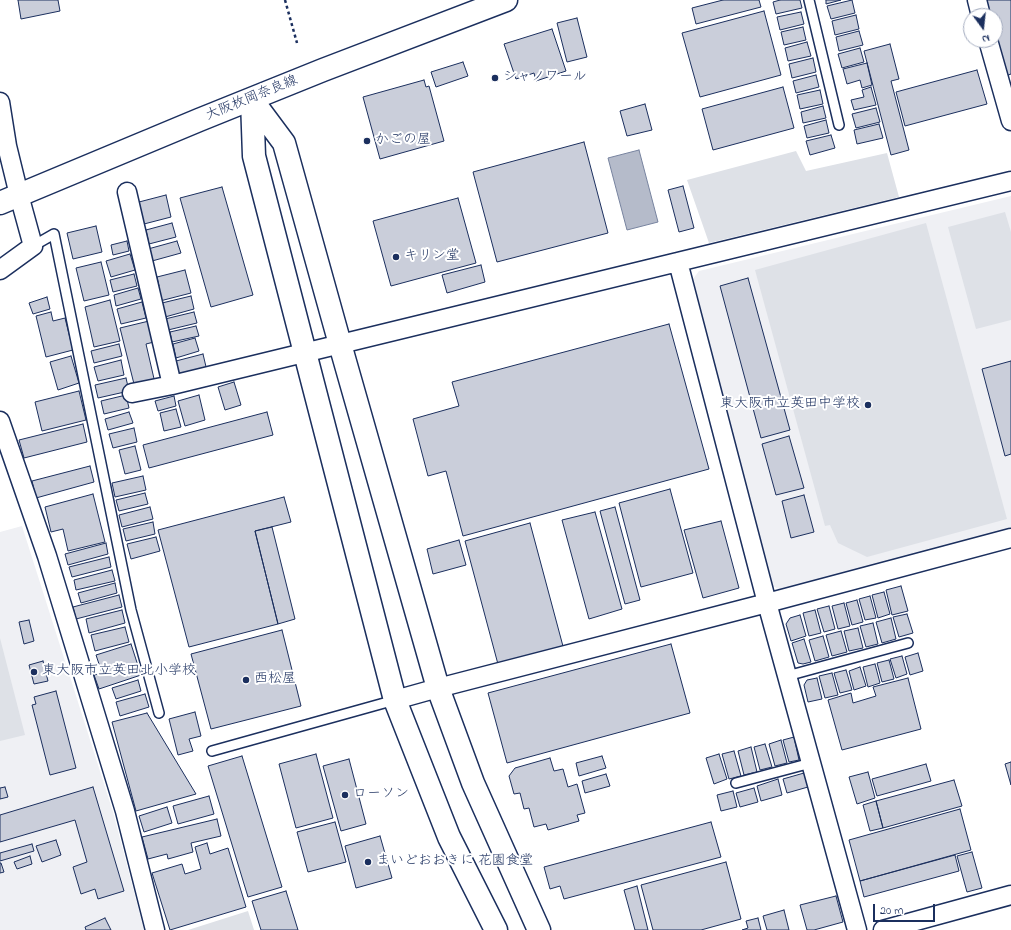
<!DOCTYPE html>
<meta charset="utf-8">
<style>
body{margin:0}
#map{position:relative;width:1011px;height:930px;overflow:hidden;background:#fff;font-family:"Indie Flower",sans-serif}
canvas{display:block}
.north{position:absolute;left:963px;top:8px;width:40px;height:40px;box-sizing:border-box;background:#fff;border:1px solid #a4acbf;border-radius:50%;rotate:165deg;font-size:11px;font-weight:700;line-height:16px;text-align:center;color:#1b2f5e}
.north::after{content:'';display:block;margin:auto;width:14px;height:18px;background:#1b2f5e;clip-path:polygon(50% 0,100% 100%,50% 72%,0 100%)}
.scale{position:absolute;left:873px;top:904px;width:62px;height:18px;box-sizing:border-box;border:2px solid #1b2f5e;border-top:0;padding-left:5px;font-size:12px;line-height:14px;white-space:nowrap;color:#1b2f5e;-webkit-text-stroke:3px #fff;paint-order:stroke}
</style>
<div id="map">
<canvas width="1011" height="930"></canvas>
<div class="north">N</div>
<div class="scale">20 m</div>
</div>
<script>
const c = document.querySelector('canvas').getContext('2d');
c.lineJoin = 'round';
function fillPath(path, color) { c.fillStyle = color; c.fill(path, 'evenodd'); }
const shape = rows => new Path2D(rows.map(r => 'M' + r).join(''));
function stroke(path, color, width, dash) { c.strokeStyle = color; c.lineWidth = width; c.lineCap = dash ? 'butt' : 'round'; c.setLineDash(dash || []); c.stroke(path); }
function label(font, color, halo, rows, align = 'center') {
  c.font = font + ' "Indie Flower","Klee One",sans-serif'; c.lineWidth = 4; c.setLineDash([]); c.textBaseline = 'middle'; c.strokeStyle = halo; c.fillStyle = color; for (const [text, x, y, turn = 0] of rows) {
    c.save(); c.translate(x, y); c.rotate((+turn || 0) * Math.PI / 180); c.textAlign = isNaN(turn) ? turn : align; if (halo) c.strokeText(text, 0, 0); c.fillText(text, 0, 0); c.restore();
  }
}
const built = shape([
 [1011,196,1011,530,782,591,773,586,693,279,699,271],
 [22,526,113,812,144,930,0,930,0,532]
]);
const green = shape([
 [796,151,806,171,887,153,899,197,709,243,687,180],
 [1005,212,1011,232,1011,320,976,329,948,227],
 [926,223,1007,519,867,557,838,543,830,525,825,526,755,270],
 [0,638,25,735,0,741],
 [248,911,254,930,188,930]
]);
const water = shape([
 [639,150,658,222,627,230,608,158,639,150]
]);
const building = shape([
 [18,0,58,0,60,11,21,19,18,0],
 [723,0,759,0,761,7,696,24,692,8,723,0],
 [780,0,800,0,802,8,776,14,773,2,780,0],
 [826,0,841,0,826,4,826,0],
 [852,0,855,13,831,19,827,6,852,0],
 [986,0,1011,0,1011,74,1006,76,995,35,995,16,990,16,986,0],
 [764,11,781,75,700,97,682,33,764,11],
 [801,12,804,24,780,30,777,17,801,12],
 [856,15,859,29,835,35,832,21,856,15],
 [577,18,587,57,567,62,557,23,577,18],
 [803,27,806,40,784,45,781,32,803,27],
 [552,29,566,71,536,81,534,73,516,79,504,44,552,29],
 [859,31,863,45,839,51,836,37,859,31],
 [807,42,811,56,788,61,785,48,807,42],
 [890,44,899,79,891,81,909,150,891,155,864,51,890,44],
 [860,48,864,62,842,68,838,54,860,48],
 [813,58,816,72,792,78,789,64,813,58],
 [463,62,468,76,436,87,431,72,463,62],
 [867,63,872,85,862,88,860,80,847,84,843,69,867,63],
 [977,70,987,104,905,126,896,92,977,70],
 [816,75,819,87,796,93,793,81,816,75],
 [424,80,426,87,429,86,444,141,380,159,363,97,424,80],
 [783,87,794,128,713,150,702,109,783,87],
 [871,87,876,105,854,110,851,100,864,97,862,90,871,87],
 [820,90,823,104,800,109,797,95,820,90],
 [645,104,652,130,627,136,620,111,645,104],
 [823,106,826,118,803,123,801,112,823,106],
 [876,108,880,122,856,128,852,114,876,108],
 [826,120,829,133,807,138,804,126,826,120],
 [879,124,883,138,857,144,854,130,879,124],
 [831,135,835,148,810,155,806,141,831,135],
 [584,142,608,233,497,262,473,172,584,142],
 [683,186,694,228,679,232,668,190,683,186],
 [222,187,253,295,211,307,180,198,222,187],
 [166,195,171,217,144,224,139,202,166,195],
 [458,198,476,263,391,286,373,221,458,198],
 [172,223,176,237,149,244,146,230,172,223],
 [96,226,102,252,73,259,67,233,96,226],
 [127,241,129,251,113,255,111,245,127,241],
 [177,241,181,253,152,261,148,249,177,241],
 [130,254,135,270,111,277,106,261,130,254],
 [101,262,109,295,84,301,76,268,101,262],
 [481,265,485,282,447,293,442,275,481,265],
 [185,270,191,293,160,301,157,286,159,286,157,277,185,270],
 [134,274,137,286,113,292,110,280,134,274],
 [748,278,790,430,761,438,720,286,748,278],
 [138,288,141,299,116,306,114,295,138,288],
 [191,296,194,309,165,317,162,303,191,296],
 [47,297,50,309,33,314,29,303,47,297],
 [110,300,120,341,94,347,85,307,110,300],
 [142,302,146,318,121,324,117,309,142,302],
 [51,312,53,321,65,318,73,350,46,357,36,316,51,312],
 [194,312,197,323,168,330,165,319,194,312],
 [149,321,154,342,146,344,155,383,135,388,120,328,149,321],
 [669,324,709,469,463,536,446,471,428,476,413,419,459,406,452,382,669,324],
 [196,326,199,336,172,342,170,332,196,326],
 [195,338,199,351,176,358,173,344,195,338],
 [119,344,122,356,94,363,91,351,119,344],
 [203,354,207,371,180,378,176,361,203,354],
 [71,356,79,383,58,390,50,362,71,356],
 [121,360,124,375,98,381,94,367,121,360],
 [1011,361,1011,454,1005,456,982,369,1011,361],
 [126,378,129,391,98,398,95,385,126,378],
 [234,382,241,405,225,410,218,387,234,382],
 [79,391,86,420,42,431,35,402,79,391],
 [126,395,129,408,104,414,101,401,126,395],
 [199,395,205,420,185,426,178,401,199,395],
 [174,396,176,406,158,411,155,401,174,396],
 [176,409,181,427,164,431,160,413,176,409],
 [129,412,133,423,108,430,105,419,129,412],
 [267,412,273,435,149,468,143,445,267,412],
 [83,424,87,442,24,458,19,440,83,424],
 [134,428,137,442,113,448,109,434,134,428],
 [789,436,804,488,776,495,762,444,789,436],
 [135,446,141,470,125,474,119,450,135,446],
 [90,466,94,482,36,498,32,481,90,466],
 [143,476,146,490,115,497,112,483,143,476],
 [670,489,693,573,641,587,619,503,670,489],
 [145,493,148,504,119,511,116,500,145,493],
 [93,494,105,542,68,551,63,529,51,532,45,507,93,494],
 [804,495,814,532,791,538,782,501,804,495],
 [284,497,291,522,255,531,278,624,189,647,158,530,284,497],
 [150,507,153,519,122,527,119,515,150,507],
 [615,507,640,600,625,604,600,511,615,507],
 [595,512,622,609,589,619,562,520,595,512],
 [721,521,739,588,703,598,684,530,721,521],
 [153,522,155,534,126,541,123,529,153,522],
 [530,523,564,650,499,668,465,541,530,523],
 [272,527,295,619,278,624,255,531,272,527],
 [156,537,160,551,131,559,127,544,156,537],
 [459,540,466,565,433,574,427,549,459,540],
 [106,543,108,554,68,565,65,554,106,543],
 [109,557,111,567,72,577,69,567,109,557],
 [112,570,115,581,76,590,74,580,112,570],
 [115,583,117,593,81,603,78,593,115,583],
 [901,586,908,611,892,615,886,590,901,586],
 [884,592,890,614,878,618,872,595,884,592],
 [119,595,122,607,76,619,73,607,119,595],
 [870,596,876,618,865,620,859,599,870,596],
 [857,600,863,622,852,625,846,603,857,600],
 [844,603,850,626,838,629,832,606,844,603],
 [829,606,835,629,824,632,817,609,829,606],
 [122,610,125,623,89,633,86,619,122,610],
 [815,610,821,633,809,636,803,613,815,610],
 [907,614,913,633,899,637,893,617,907,614],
 [800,615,806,636,791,641,786,624,790,618,800,615],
 [891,618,896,639,882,643,876,622,891,618],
 [29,620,34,641,24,644,19,622,29,620],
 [873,623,878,644,866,647,860,626,873,623],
 [125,627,129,642,95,651,91,635,125,627],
 [858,628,863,648,849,651,844,631,858,628],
 [282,630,301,706,211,729,191,654,282,630],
 [841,631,847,652,832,656,826,635,841,631],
 [823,636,829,657,815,661,809,640,823,636],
 [804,639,811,662,803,664,798,663,792,643,804,639],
 [131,644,141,675,99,689,94,675,102,673,96,655,131,644],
 [671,644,690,713,507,763,488,693,671,644],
 [918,653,923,671,910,675,905,657,918,653],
 [902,656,907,674,896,678,890,659,902,656],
 [889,660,894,679,882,682,877,663,889,660],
 [43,661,48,681,34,684,29,665,43,661],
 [875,664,880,683,868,687,863,667,875,664],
 [860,667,866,686,854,690,849,671,860,667],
 [846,670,852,690,840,693,834,673,846,670],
 [832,673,838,695,825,698,819,676,832,673],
 [817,678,822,699,808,702,804,685,807,680,817,678],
 [908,678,921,729,842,750,828,700,851,693,853,703,876,696,873,687,908,678],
 [138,680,141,691,116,699,112,688,138,680],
 [56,691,76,768,50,775,32,705,36,704,34,697,56,691],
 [145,694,149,707,120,716,116,702,145,694],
 [195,712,201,736,189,739,193,751,178,755,169,719,195,712],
 [147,713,196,794,136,811,112,722,147,713],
 [794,737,799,760,789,762,783,740,794,737],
 [781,740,787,763,775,766,769,744,781,740],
 [765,744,772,767,760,770,754,747,765,744],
 [751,747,757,772,744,775,738,751,751,747],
 [734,751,741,776,729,779,722,754,734,751],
 [316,754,333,818,296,828,279,764,316,754],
 [719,754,727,779,714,784,706,758,719,754],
 [242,756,282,887,248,897,208,766,242,756],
 [602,756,606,768,579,776,576,763,602,756],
 [550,758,554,771,563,769,568,787,577,784,585,813,577,815,579,821,548,830,546,824,534,827,529,808,524,809,520,793,514,794,509,776,515,768,550,758],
 [349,759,366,824,341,831,323,766,349,759],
 [1011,762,1011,785,1005,764,1011,762],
 [926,764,931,781,877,796,872,779,926,764],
 [868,772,875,798,857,804,849,777,868,772],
 [804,773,808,787,787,793,783,779,804,773],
 [606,774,610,786,585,793,582,781,606,774],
 [778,779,782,795,761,801,757,786,778,779],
 [954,780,962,806,883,828,876,801,954,780],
 [5,787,8,797,0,799,0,788,5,787],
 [93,787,124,891,98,899,95,889,81,894,73,867,87,862,75,820,0,842,0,815,93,787],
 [754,788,758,802,740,807,736,793,754,788],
 [733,791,737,807,721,811,717,795,733,791],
 [209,796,214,814,178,824,173,806,209,796],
 [876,801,883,828,870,831,863,805,876,801],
 [167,807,172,823,144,832,139,816,167,807],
 [960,809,971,850,860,881,849,840,960,809],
 [217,819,221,836,191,843,193,852,168,859,167,854,148,859,142,837,217,819],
 [335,822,346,862,308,872,297,832,335,822],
 [711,822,721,857,564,899,560,886,550,889,544,867,711,822],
 [380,836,392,878,356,888,345,846,380,836],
 [56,840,61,855,42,862,36,846,56,840],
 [207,843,210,854,228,848,246,907,170,930,152,873,182,864,185,874,201,869,195,847,207,843],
 [32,844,34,851,0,861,0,853,32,844],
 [972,852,982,888,967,892,957,856,972,852],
 [955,855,959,871,864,897,860,881,955,855],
 [30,856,32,864,17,869,14,862,30,856],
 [726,862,741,919,701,930,653,930,641,885,726,862],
 [0,863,1,863,4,872,0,873,0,863],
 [637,886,648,930,635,930,624,890,637,886],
 [286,891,298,930,261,930,252,901,286,891],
 [836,896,843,922,814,930,807,930,800,905,836,896],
 [784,910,789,930,767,930,763,916,784,910],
 [105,918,111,930,86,930,85,927,105,918],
 [758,918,761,930,742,930,748,928,746,921,758,918]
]);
const path = shape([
 [285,0,297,43]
]);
const service = shape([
 [809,0,839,125],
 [33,246,54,234,131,610,159,713],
 [787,676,908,643],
 [212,751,395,700],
 [736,783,811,763]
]);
const minor = shape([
 [977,0,981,16],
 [988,40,1011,121],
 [0,102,7,146,19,195,33,246,0,270],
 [127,192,172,385],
 [678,262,767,603,857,930],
 [132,393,172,385,1011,181],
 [0,421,47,556,125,811,155,930],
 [395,700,438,688,767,603,1011,538],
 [883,930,1011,895]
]);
const tertiary = shape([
 [252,100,284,143,340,344,438,688,473,783,539,930],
 [252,100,254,156,395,700,449,837,496,930]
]);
const secondary = shape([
 [0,203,199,120,323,70,506,0]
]);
const markers = [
 [495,78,4,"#1b2f5e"],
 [367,141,4,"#1b2f5e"],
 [396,257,4,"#1b2f5e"],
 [868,405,4,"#1b2f5e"],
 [34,672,4,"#1b2f5e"],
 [246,680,4,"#1b2f5e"],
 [345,795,4,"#1b2f5e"],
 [368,862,4,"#1b2f5e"]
];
const poiNames = [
 ["シャノワール",503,78],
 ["かごの屋",375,141],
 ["キリン堂",404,257],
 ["東大阪市立英田中学校",860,405,"right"],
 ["東大阪市立英田北小学校",42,672],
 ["西松屋",254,680],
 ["ローソン",353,795],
 ["まいどおおきに 花園食堂",376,862]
];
const streetNames = [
 ["大阪枚岡奈良線",252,99,-22]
];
fillPath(built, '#eff0f4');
fillPath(green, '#dee1e7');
fillPath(water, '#b5bbca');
stroke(water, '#77839f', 1);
fillPath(building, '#caceda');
stroke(building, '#1b2f5e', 1);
stroke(service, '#1b2f5e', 12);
stroke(minor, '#1b2f5e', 21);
stroke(tertiary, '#1b2f5e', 25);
stroke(secondary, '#1b2f5e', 25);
stroke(path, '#1b2f5e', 2.5, [3, 3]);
stroke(service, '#fff', 9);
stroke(minor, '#fff', 18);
stroke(tertiary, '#fff', 22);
stroke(secondary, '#fff', 22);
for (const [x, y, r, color] of markers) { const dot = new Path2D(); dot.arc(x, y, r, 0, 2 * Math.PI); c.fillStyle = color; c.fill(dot); stroke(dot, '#fff', 1.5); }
label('14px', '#1b2f5e', '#fff', poiNames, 'left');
label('14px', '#1b2f5e', '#fff', streetNames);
</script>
